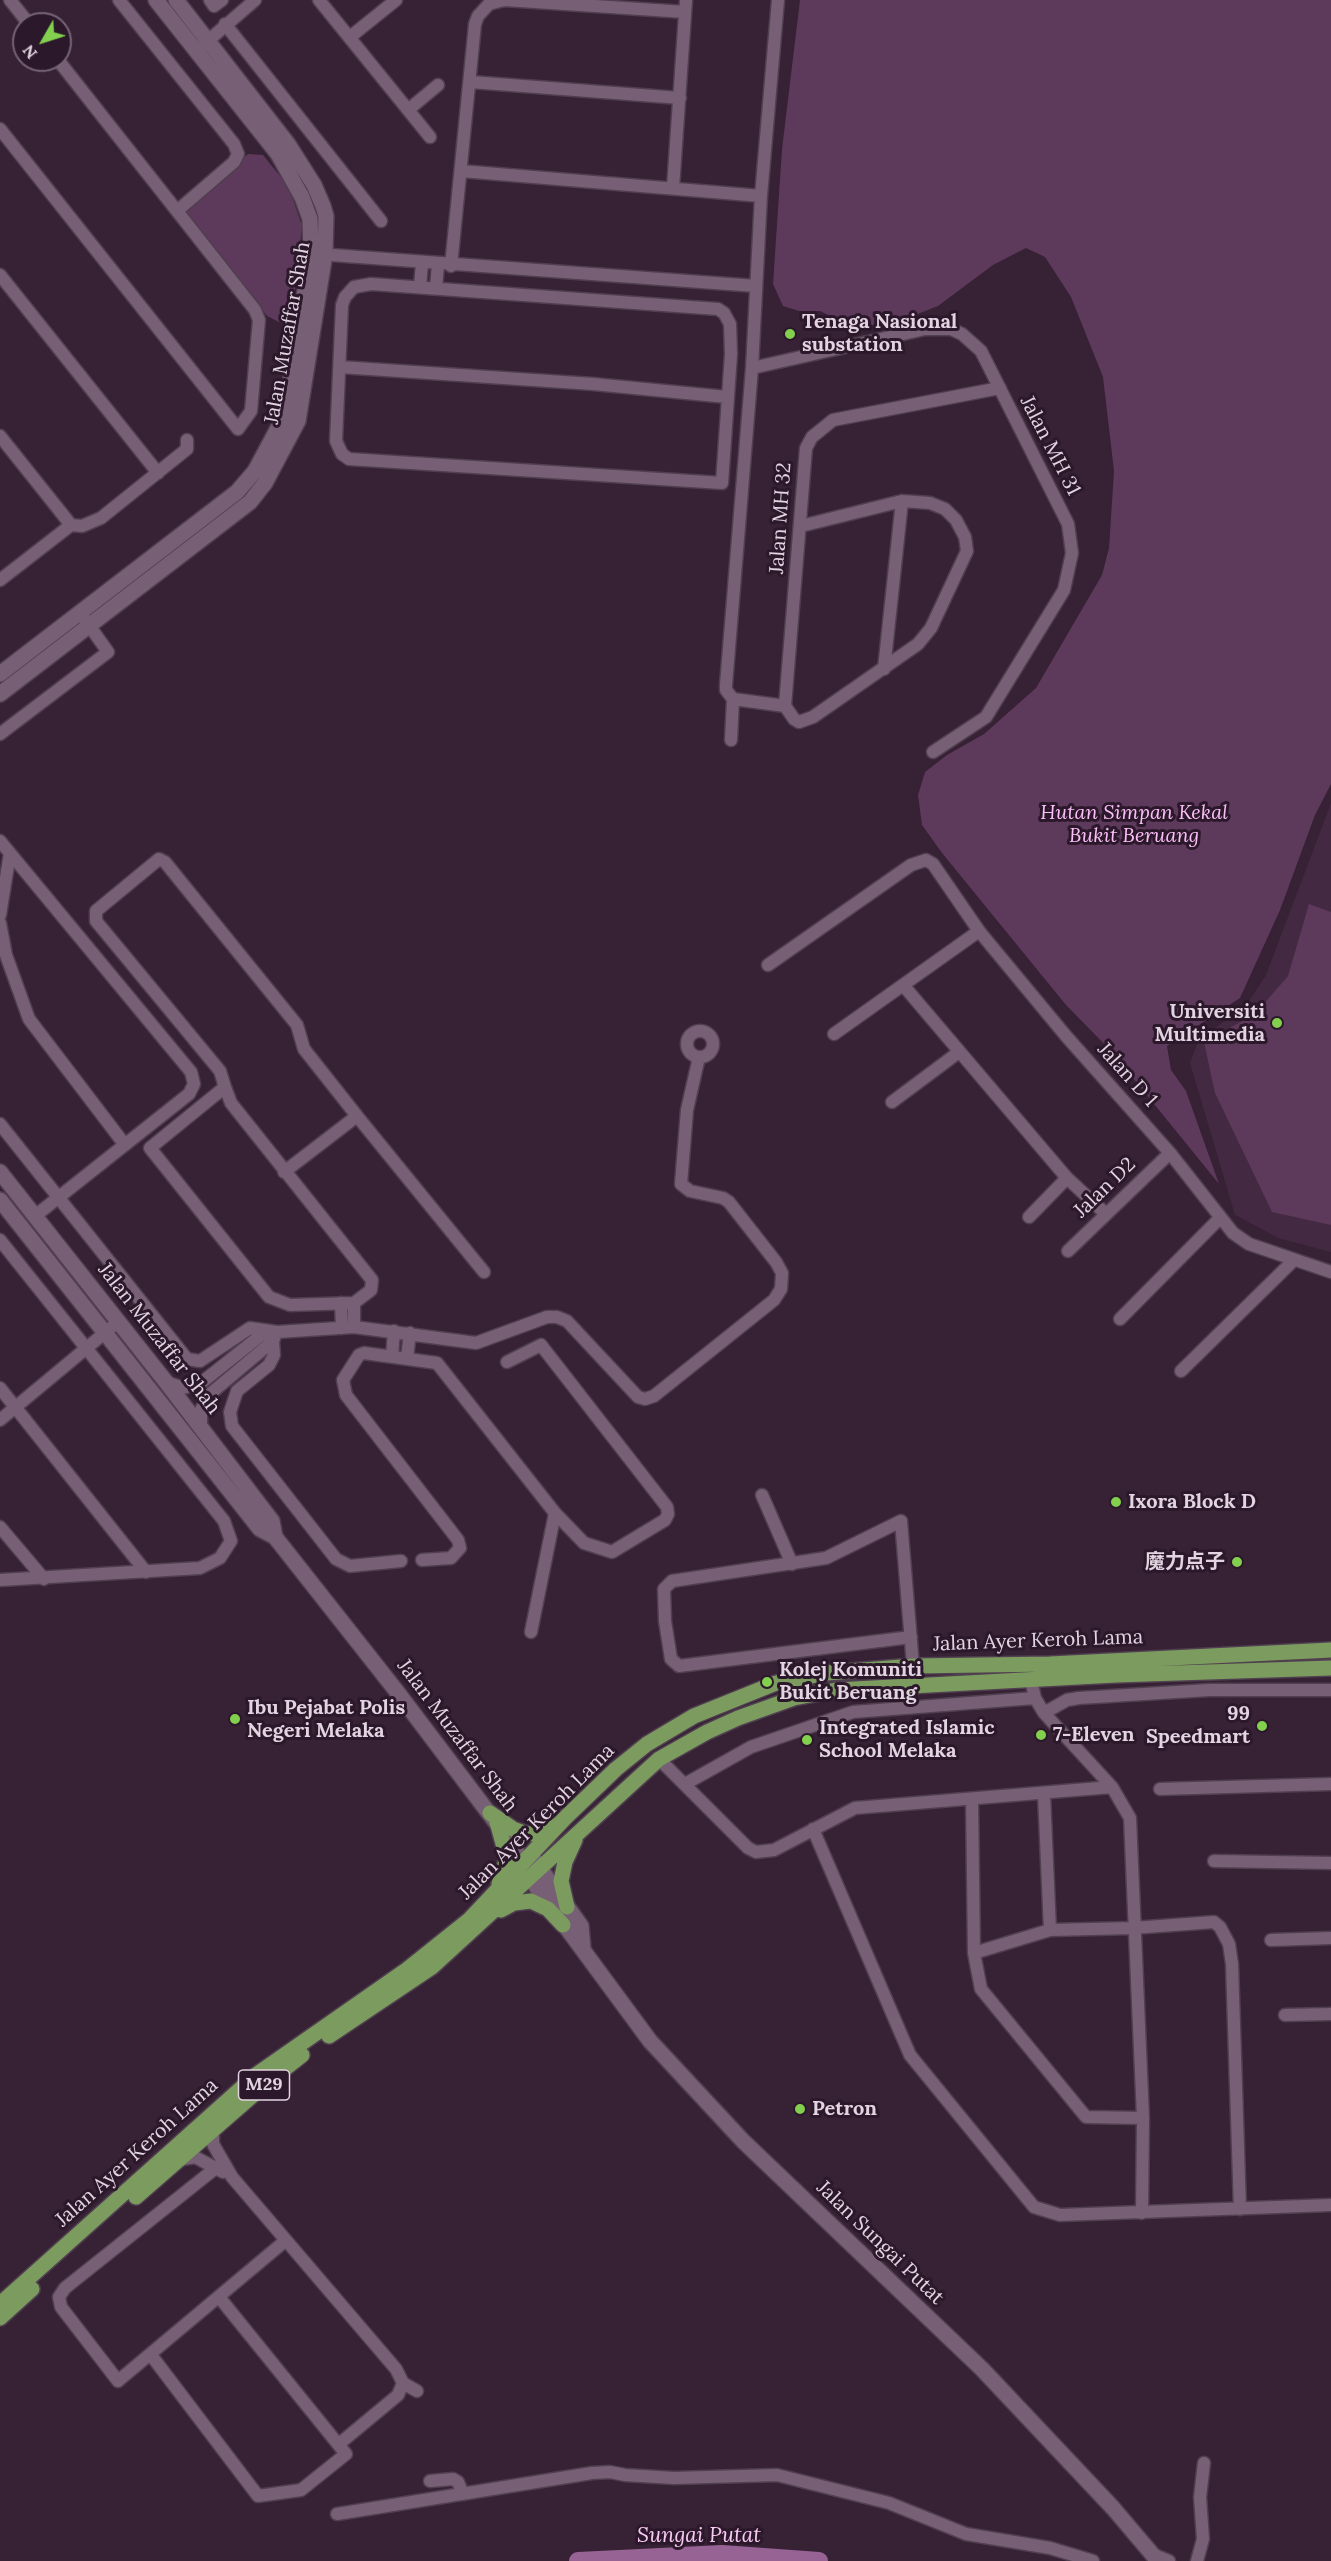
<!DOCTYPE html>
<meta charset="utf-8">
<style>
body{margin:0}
#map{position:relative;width:1331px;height:2561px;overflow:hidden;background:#362135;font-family:Lora,serif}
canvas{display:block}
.north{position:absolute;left:12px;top:12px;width:60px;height:60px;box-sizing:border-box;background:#2c182b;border:2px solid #756374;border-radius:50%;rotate:231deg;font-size:16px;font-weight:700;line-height:24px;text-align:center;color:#e2d4e1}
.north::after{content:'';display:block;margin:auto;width:21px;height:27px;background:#83d04f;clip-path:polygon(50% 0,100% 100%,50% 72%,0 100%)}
</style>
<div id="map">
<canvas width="1331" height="2561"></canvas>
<div class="north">N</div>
</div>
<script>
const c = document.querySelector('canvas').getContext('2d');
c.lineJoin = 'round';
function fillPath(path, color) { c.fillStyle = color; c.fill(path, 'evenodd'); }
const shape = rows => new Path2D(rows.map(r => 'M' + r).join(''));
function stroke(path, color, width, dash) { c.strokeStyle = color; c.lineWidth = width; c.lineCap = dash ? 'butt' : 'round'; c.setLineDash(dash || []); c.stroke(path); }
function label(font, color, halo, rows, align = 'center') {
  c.font = font + ' Lora,"Noto Sans SC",serif'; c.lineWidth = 6; c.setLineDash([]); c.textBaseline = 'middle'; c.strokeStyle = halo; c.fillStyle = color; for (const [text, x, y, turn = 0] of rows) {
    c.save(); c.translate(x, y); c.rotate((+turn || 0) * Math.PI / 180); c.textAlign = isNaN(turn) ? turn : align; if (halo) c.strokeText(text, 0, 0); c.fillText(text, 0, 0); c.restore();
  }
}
const built = shape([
 [1331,803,1331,1252,1278,1238,1235,1215,1190,1063,1199,1039,1245,1007,1266,975]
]);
const green = shape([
 [800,0,1331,0,1331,784,1315,815,1280,910,1240,998,1167,1046,1171,1070,1186,1091,1219,1184,1111,1051,1066,1005,942,853,922,825,918,795,925,772,947,755,984,734,1036,688,1102,575,1109,548,1114,471,1103,377,1071,297,1045,257,1026,248,993,265,938,306,892,324,852,327,820,311,799,311,783,306,773,284,782,149],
 [248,154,263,155,289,187,302,226,291,328,267,316,182,209],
 [1309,904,1331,912,1331,1225,1272,1212,1215,1093,1204,1042,1255,1014,1288,976]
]);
const river = shape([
 [578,2561,722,2554,819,2561]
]);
const street = shape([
 [10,0,29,24],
 [119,0,234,144,238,154,234,162,177,211],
 [210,0,214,6,222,0],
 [319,0,430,137],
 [505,0,685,12],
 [225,24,381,221],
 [350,37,396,0],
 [202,46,255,0],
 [471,82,680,98],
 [408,110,438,85],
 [0,129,238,429,251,411,259,320,255,310,58,60],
 [461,171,761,196],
 [673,188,686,0],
 [318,254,756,286],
 [451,266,475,24,478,16,489,4,504,0],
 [0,275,158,473],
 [371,284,718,309,724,313,730,324,731,354,722,483,349,459,342,454,336,441,342,305,345,297,354,287,371,284],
 [420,287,422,263],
 [436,288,438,264],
 [340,367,593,384,727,397],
 [752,368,925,329,951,329,962,334,981,351,1068,524,1072,553,1064,590,986,717,933,752],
 [0,436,71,525],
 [801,526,902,501,930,503,945,509,956,520,965,537,967,551,931,628,918,644,813,717,799,722,794,719,785,706,806,448,812,437,833,420,1000,388],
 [0,580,71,525,82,526,101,518,187,449,187,440],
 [884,669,902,501],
 [733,699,785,706],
 [0,734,108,652,81,614],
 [731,740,733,699,726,690,726,685,752,368,761,196,778,0],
 [0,841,191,1072,194,1084,189,1094,35,1216],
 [0,915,10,853],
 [0,923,6,955,29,1019,125,1145],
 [768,965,911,865,926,860,933,864,979,931,1066,1036,1170,1153,1233,1233,1249,1244,1331,1272],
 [903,985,1067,1178,1106,1214],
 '687 1044a13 13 0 1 1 26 0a13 13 0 1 1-26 0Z',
 [834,1034,979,931],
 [225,1087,150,1148,269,1297,290,1305,354,1303,371,1290,372,1280,231,1103,225,1087,220,1071,96,921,96,911,159,859,165,862,297,1025,304,1049,357,1116],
 [892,1102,959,1052],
 [0,1124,187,1359,200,1361,250,1328,277,1332,354,1327,476,1343,547,1317,557,1317,567,1321,638,1397,645,1399,654,1396,774,1300,781,1289,782,1273,776,1262,729,1202,723,1198,690,1191,681,1184,687,1110,699,1057],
 [284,1172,357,1116,484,1272],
 [1029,1217,1067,1178],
 [0,1240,224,1521,231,1541,220,1558,200,1568,0,1580],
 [1068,1251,1170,1153],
 [341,1303,342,1328],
 [1120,1319,1220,1218],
 [354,1327,354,1303],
 [265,1332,273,1341,274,1355,269,1365,237,1391,230,1412,232,1426,336,1559,350,1566,401,1561],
 [392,1357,394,1331],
 [407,1358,410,1333],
 [1181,1371,1294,1260],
 [166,1382,183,1388,201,1383,265,1332],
 [0,1388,146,1572],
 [0,1420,119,1321],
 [201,1427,201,1410,210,1394,273,1341,275,1336],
 [762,1495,792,1564],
 [901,1521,826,1558,672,1581,664,1589,665,1621,671,1659,679,1666,911,1637],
 [901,1521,913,1666],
 [0,1527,44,1579],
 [422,1560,451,1558,460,1548,458,1540,346,1395,343,1380,359,1355,364,1353,437,1363,555,1513,584,1543,612,1552,665,1520,668,1514,667,1507,541,1345,507,1362],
 [531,1632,555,1513],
 [1031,1680,1035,1698,1044,1713,1112,1787,1130,1818,1143,2118,1142,2213],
 [1044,1713,1067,1700,1079,1698,1209,1690,1331,1690],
 [659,1759,748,1848,756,1852,774,1850,855,1808,1112,1787],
 [685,1784,751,1747,853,1712,1035,1698],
 [1160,1789,1331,1784],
 [1044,1794,1050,1930],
 [972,1800,974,1953,981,1989,1086,2117,1143,2118],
 [813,1829,910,2055,1034,2207,1060,2215,1331,2205],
 [1214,1861,1331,1863],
 [1271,1940,1331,1938],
 [974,1953,1050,1930,1133,1928,1214,1922,1220,1927,1229,1944,1232,1964,1240,2209],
 [1285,2015,1331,2014],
 [213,2129,213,2144,232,2177,396,2369,403,2383,417,2391],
 [178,2160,195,2157,223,2172],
 [222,2163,65,2288,59,2297,61,2307,118,2381,285,2241],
 [151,2355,258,2496,301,2490,346,2454,219,2297],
 [339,2444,398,2395,403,2383],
 [430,2481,453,2479,458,2482,463,2494],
 [337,2514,592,2473,610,2472,625,2475,674,2478,777,2475,889,2503,966,2534,1050,2548,1093,2561],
 [1152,2554,1169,2561],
 [1197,2561,1203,2539,1200,2497,1204,2463]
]);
const secondary = shape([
 [0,674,237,492,255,471,285,415,311,253,310,219,302,197,278,154,156,0],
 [0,694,250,502,265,483,298,421,325,254,326,216,323,206,314,185,288,144,176,0],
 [0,1172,166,1382,272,1521,275,1537],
 [0,1200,260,1529,275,1537,398,1693,516,1849,521,1866,650,2041,743,2141,982,2369,1113,2508,1158,2561],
 [533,1858,581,1926,583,1948]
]);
const primary = shape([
 [490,1813,513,1829,527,1834,539,1833,554,1826],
 [497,1822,507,1858,499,1884],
 [567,1907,561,1881,565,1862,575,1840],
 [501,1910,514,1903,531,1901,548,1909,563,1925],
 [329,2036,432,1967,659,1759,707,1732,738,1718,794,1698,836,1690,1116,1675,1331,1668],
 [136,2197,269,2081,302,2055],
 [0,2304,256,2075,405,1971,470,1919,565,1818,616,1769,647,1744,694,1716,776,1683,827,1673,913,1666,1050,1664,1331,1650],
 [0,2318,32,2289]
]);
const markers = [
 [790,334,6,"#83d04f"],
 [1277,1023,6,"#83d04f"],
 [1116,1502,6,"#83d04f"],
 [1237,1562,6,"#83d04f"],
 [767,1682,6,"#83d04f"],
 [235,1719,6,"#83d04f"],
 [1262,1726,6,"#83d04f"],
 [1041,1735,6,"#83d04f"],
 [807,1740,6,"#83d04f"],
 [800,2109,6,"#83d04f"]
];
const shields = [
 [264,2085,51]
];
const shieldNames = [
 ["M29",264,2085]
];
const poiNames = [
 ["Tenaga Nasional",802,322],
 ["substation",802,345],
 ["Universiti",1265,1012,"right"],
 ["Multimedia",1265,1035,"right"],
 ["Ixora Block D",1128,1502],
 ["魔力点子",1225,1562,"right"],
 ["Kolej Komuniti",779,1670],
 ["Bukit Beruang",779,1693],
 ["Ibu Pejabat Polis",247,1708],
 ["Negeri Melaka",247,1731],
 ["99",1250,1714,"right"],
 ["Speedmart",1250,1737,"right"],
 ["Integrated Islamic",819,1728],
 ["School Melaka",819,1751],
 ["7-Eleven",1053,1735],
 ["Petron",812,2109]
];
const streetNames = [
 ["Jalan Muzaffar Shah",288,333,-80],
 ["Jalan MH 31",1050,446,63],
 ["Jalan MH 32",781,518,-86],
 ["Jalan D 1",1127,1075,48],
 ["Jalan D2",1105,1188,-44],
 ["Jalan Muzaffar Shah",159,1339,52],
 ["Jalan Ayer Keroh Lama",1038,1641,-2],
 ["Jalan Muzaffar Shah",457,1736,53],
 ["Jalan Ayer Keroh Lama",537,1822,-45],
 ["Jalan Ayer Keroh Lama",137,2153,-42],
 ["Jalan Sungai Putat",880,2243,44]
];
const parkNames = [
 ["Hutan Simpan Kekal",1134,813],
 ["Bukit Beruang",1134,836]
];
const waterNames = [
 ["Sungai Putat",699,2536]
];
fillPath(built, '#432941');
fillPath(green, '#5d395b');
stroke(river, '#976394', 18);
stroke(street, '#503f4f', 15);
stroke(secondary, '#503f4f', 18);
stroke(primary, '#503f4f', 18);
stroke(street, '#775f75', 12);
stroke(secondary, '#775f75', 15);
stroke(primary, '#7b9c5e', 15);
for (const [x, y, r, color] of markers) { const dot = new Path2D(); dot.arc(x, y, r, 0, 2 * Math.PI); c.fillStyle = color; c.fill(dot); stroke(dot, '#2c182b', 2); }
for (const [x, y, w] of shields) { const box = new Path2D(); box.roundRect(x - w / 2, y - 15, w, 30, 4.5); c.fillStyle = '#2c182b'; c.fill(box); stroke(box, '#e2d4e1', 1.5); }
label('bold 18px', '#e2d4e1', null, shieldNames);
label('bold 20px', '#e2d4e1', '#2c182b', poiNames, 'left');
label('20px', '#e2d4e1', '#2c182b', streetNames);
label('italic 20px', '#fbbff7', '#2c182b', parkNames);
label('italic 21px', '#f8caf4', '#2c182b', waterNames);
</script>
